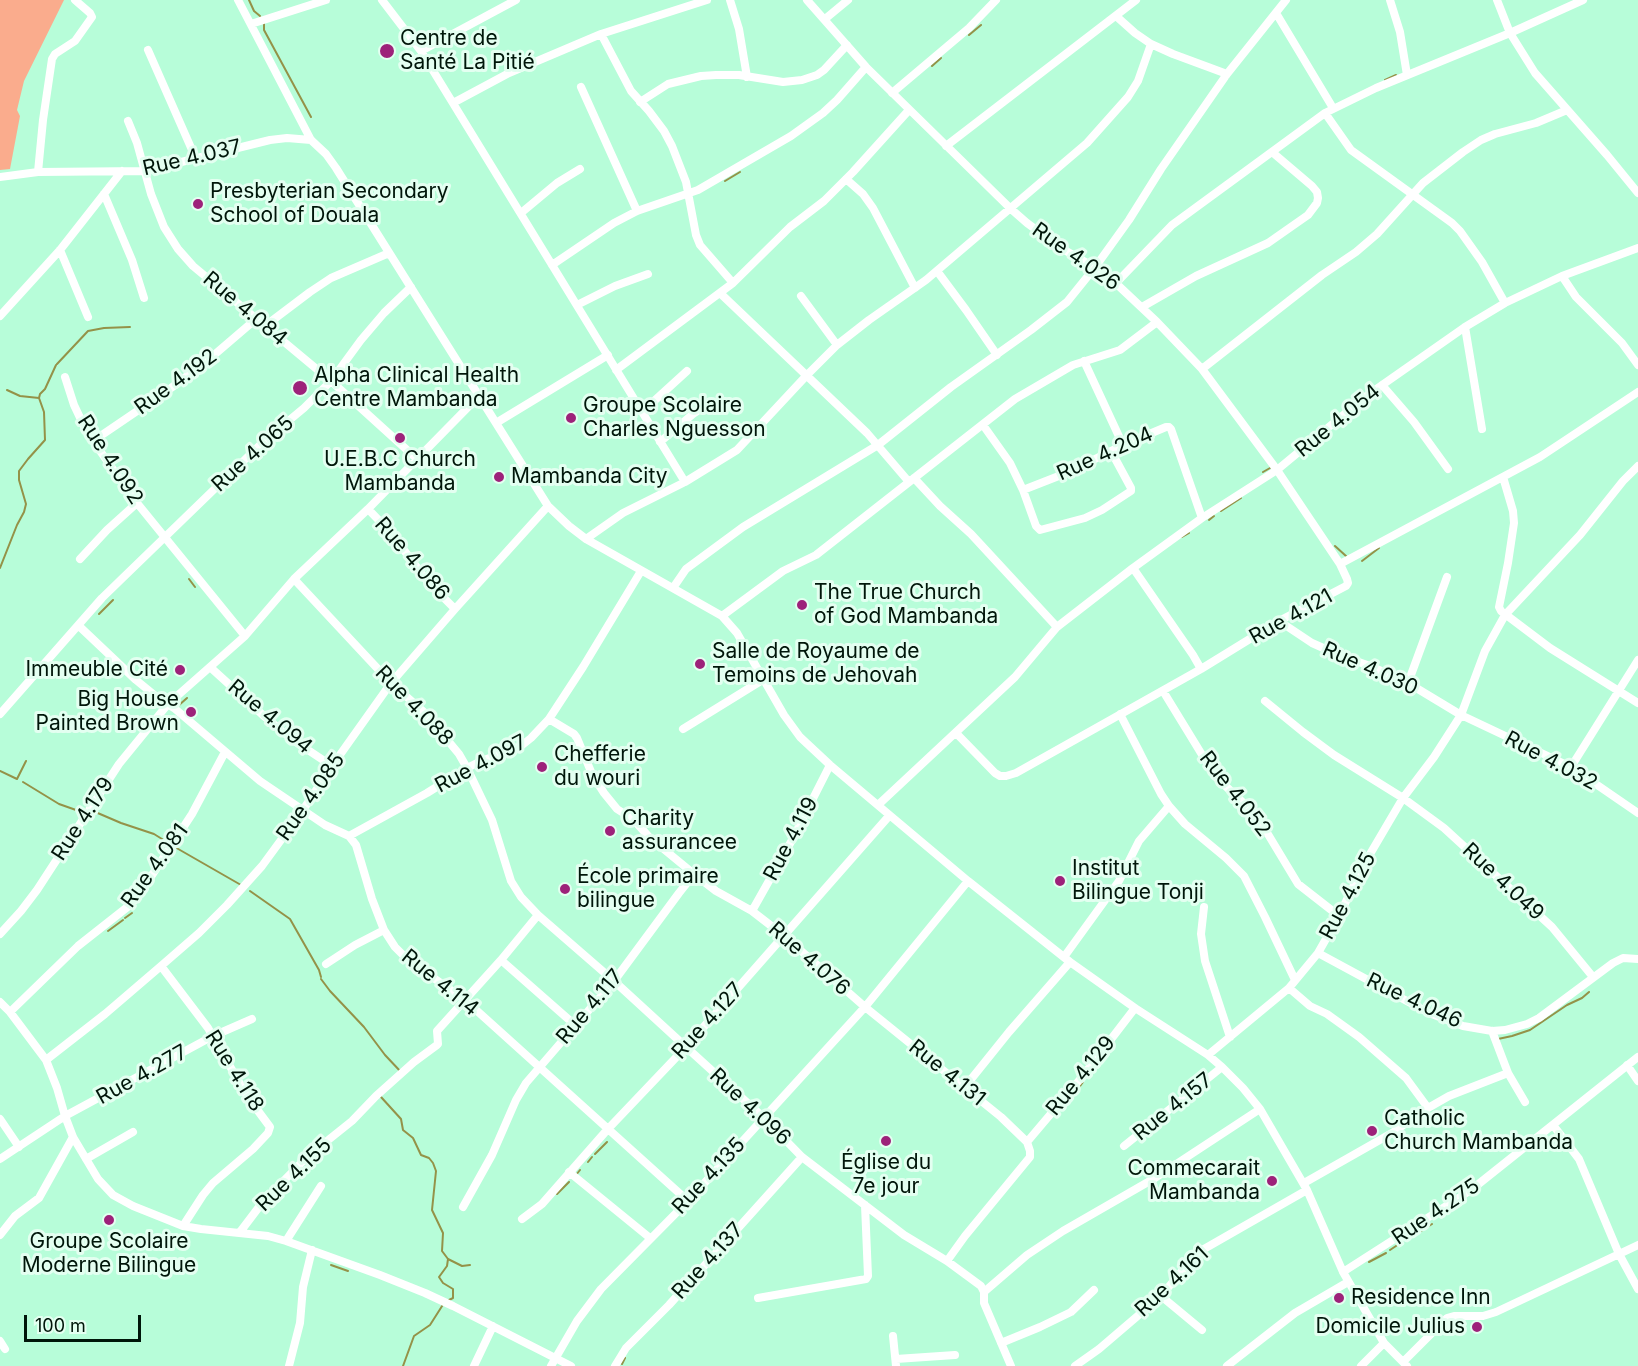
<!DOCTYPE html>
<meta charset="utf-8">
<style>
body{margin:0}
#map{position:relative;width:1638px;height:1366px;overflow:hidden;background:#b7fdd9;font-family:Inter,sans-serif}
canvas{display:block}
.scale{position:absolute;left:24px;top:1315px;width:117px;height:27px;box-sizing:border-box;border:3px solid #00160a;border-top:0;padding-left:8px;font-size:18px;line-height:21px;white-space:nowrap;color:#00160a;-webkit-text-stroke:4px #e4fff1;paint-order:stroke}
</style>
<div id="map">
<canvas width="1638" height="1366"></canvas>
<div class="scale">100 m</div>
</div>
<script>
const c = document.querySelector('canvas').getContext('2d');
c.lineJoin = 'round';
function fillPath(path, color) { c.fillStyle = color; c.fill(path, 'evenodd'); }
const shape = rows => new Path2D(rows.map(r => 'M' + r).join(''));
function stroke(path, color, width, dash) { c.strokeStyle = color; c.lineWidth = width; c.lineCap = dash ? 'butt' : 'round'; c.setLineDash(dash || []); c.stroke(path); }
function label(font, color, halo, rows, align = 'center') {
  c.font = font + ' Inter,sans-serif'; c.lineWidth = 6; c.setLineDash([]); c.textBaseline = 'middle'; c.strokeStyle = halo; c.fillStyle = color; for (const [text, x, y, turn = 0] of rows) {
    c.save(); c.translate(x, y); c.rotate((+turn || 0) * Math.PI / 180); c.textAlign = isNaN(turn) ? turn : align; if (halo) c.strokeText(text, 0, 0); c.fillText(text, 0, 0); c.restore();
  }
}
const green = shape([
 [0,0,64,0,24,81,17,110,20,116,10,169,0,170]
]);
const stream = shape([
 [249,0,254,11,260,16],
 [264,23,264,30,311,117],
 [969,35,981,25],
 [932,66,941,58],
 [1385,80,1396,75],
 [725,181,740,172],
 [57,364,88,331,104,328,130,327],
 [7,390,20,396,39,398],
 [39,398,40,394,45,389,56,365],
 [1263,472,1270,468],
 [1221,511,1241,498],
 [1209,520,1214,516],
 [1182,537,1189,533],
 [1335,546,1346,556],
 [1362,561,1379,548],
 [0,568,17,525,24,512,26,504,19,480,19,471,28,459,45,440,44,412,39,398],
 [189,579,195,587],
 [99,614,113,600],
 [178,706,187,698],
 [0,771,17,779,26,761],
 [23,782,59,804,76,810,85,809],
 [93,811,121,823,154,834,170,844],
 [173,846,241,885],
 [250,891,290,919,319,970,321,977],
 [1357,892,1365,875],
 [125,918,132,913],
 [108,931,123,920],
 [321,979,330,991,364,1027,385,1055,401,1072],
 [1498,1039,1512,1036,1530,1030,1567,1005,1582,998,1589,992],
 [1075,1093,1083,1082],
 [381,1097,401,1119,403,1130,413,1138,421,1155,429,1158,433,1163,436,1171,432,1210,443,1233,442,1251,448,1259,462,1266,470,1265],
 [1064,1107,1074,1094],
 [595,1154,607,1142],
 [588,1162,592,1157],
 [576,1175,580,1170],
 [557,1194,569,1182],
 [1415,1235,1432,1224],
 [1390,1250,1402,1242],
 [448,1259,447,1266,439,1277,443,1283,453,1289,453,1298,449,1300],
 [1369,1262,1386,1253],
 [331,1265,348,1271],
 [622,1364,625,1358],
 [403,1366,414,1336,430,1325,444,1303]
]);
const minor = shape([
 [238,0,311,140,326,154,336,168,548,506,569,526,586,539,722,616,737,633,784,715,800,737,830,765,968,881,1070,962,1135,1008,1208,1055,1222,1067,1243,1088,1260,1109,1307,1190,1343,1272,1384,1343,1407,1366],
 [382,0,421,51,685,482],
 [730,0,739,29,747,77],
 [807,0,866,67,1011,209,1027,223,1061,248,1106,274,1157,322,1202,369,1277,470,1340,564],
 [1390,0,1400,32,1407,75],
 [1497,0,1510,33,1535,73,1607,155,1638,193],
 [1276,13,1333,108],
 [1116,16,1135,33,1151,44,1173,54,1227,74],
 [825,19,848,0],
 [251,24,326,0],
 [601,34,631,91,649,111,664,131,672,146,686,182,696,235,700,245,733,283],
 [148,50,196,159],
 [421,51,516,0],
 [581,87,637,211],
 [892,93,969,28,996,0],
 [640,102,668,84,701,76,716,75,739,75,783,82,802,80,817,75,824,70,847,45],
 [453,103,509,73,601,34,707,0],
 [1325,113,1351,150,1452,223,1460,231,1482,262,1505,303],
 [128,121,137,143,151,194,164,227,178,249,193,266,331,381,417,459],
 [946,146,1136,0],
 [38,172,43,120,52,59,55,54,75,41,92,17,90,13,75,0],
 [0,177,38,172,145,171,270,140,287,138,311,140],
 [846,179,863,194,873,208,915,288],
 [104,194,132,260,144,298],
 [521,213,557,183,580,169],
 [60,250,88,317],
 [552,265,614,223,637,211,698,190,791,136,823,113,837,100,866,67],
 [937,271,966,310,997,355],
 [1562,276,1576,297,1622,343,1638,365],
 [1117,282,1172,225,1325,113,1376,88,1510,33,1583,0],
 [721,294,867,433,909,482],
 [801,296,837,345],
 [577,305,615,286,648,274],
 [1142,307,1196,276,1268,243,1308,215,1317,203,1318,198,1317,192,1312,186,1272,152],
 [0,316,60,250,122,171],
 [265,326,310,292,331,278,389,253],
 [1465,327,1482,429],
 [1084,361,1123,445],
 [1202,369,1322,275,1356,252,1377,234,1423,183,1463,152,1481,140,1495,134,1536,123,1567,110],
 [616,370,733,283,790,227,824,201,853,172,909,110],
 [65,377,74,405,84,426,93,441,137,503,245,636],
 [1382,385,1414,422,1448,469],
 [642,412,687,371],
 [496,423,608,355],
 [983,425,1010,463,1023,490,1069,472,1123,445,1166,427,1169,427,1171,429,1202,518],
 [93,441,171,388,207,361,256,319],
 [660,442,693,414,699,410],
 [1503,477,1513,511,1514,523,1508,563,1499,607,1501,611,1550,648,1638,703],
 [914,478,940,506,971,534,1057,627],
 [1023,490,1036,526,1040,530,1085,518,1102,510,1131,491,1131,488,1111,451],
 [368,509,391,533,428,582,455,609],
 [586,539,623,513,685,482,737,450,807,375,837,345,869,320,926,280,1087,143,1128,97,1138,81,1151,44],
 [80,559,107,530,137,503],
 [1133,568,1193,655,1201,669],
 [294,579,391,683,425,713,459,754,467,768,492,820,511,881,521,897,538,915],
 [673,588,686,569,743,527,878,445,951,387,1031,330,1067,302,1096,266,1129,220,1161,169,1227,74,1286,0],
 [722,616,783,571,816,555,1015,399,1073,365,1120,350,1157,322],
 [1279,621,1312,643,1339,655,1370,666,1408,683,1461,715,1571,767,1638,813],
 [79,626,136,680,158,698,174,708,260,781,325,825,349,836,356,845,372,899,384,930,395,947,408,960,465,1000,688,1201],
 [210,667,265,717,293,740,332,766],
 [1408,683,1447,577],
 [1163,691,1215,776,1257,816,1298,884,1339,916],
 [1265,701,1303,732,1334,755,1403,798,1444,828,1552,927,1593,977],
 [0,714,102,598,263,442,304,408,331,381,361,340,384,313,411,287],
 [1120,714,1161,794,1169,806,1185,824,1226,858,1244,876,1265,917,1295,980],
 [549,719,574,734,577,738,592,774,604,793,617,809,634,820,649,837,694,874],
 [683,729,764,679],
 [956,733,995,773,1000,776,1006,776,1016,773,1201,669,1279,621,1346,586,1348,583,1347,579,1340,564,1540,457,1638,392],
 [1571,767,1638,660],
 [878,805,1015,677,1057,627,1133,568,1202,518,1277,470,1365,397,1465,327,1505,303,1562,276,1638,248],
 [349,836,427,793,467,768,479,762,521,746,531,738,549,719,583,667,641,571],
 [1204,907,1201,934,1205,961,1230,1037],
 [752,911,792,840,830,765],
 [0,934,21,911,37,890,119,764,168,704,245,636,294,579,368,509,479,396],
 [1318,953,1429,1013,1463,1026,1492,1031,1505,1030,1527,1024,1539,1018,1613,963,1623,958,1638,959],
 [1064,957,1119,881,1139,841,1169,806],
 [501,960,575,1025],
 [326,964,355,945,384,930],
 [161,966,208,1028,247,1096,270,1127,268,1133,253,1149,213,1183,203,1195,183,1226],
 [1289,988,1310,1006,1327,1014,1359,1037,1406,1078,1428,1108],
 [0,1002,10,1012,46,1060,57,1088,65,1116,73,1137,98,1179,113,1195,133,1206,183,1226,201,1229,268,1236,286,1241,380,1275,425,1293,453,1306,571,1366],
 [10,1012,78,946,130,905,139,895,192,814,225,752],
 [1492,1031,1508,1073,1525,1102],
 [1208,1055,1289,988,1318,953,1339,916,1363,866,1403,798,1434,757,1461,715,1485,651,1505,615,1580,535,1623,481,1638,466],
 [46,1060,105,1014,161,966,199,933,227,905,262,866,303,810,332,766,391,683,455,609,548,506],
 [1627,1065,1638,1081],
 [964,1088,1009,1032,1070,962],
 [0,1119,19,1147],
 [1553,1125,1579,1159,1619,1254,1638,1289],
 [1027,1142,1082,1077,1135,1008],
 [1124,1146,1222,1067],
 [0,1159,65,1116,213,1036,252,1019],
 [86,1159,133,1132],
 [569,1172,650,1238],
 [1304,1183,1392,1133,1428,1108,1449,1096,1508,1073],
 [463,1207,492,1155,516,1100,526,1083,614,981,679,893,694,874,716,891,752,911,783,935,865,1007,1001,1117,1027,1142,1030,1151,1030,1157,965,1236,947,1261],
 [522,1219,542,1204,607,1130,686,1047,889,816],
 [240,1232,262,1203,307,1157,352,1121,376,1096,414,1062,437,1045,438,1044,437,1031,501,960,538,915,614,981,686,1047,763,1117,802,1157,904,1235,947,1261,981,1286,984,1292,984,1303,1011,1366],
 [0,1235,15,1216,39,1198,73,1137],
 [286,1241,321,1186],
 [1343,1272,1471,1190,1638,1057],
 [984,1292,1027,1255,1063,1231,1155,1178,1260,1109],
 [1161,1296,1202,1330],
 [758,1298,866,1279,868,1276,865,1205],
 [893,1336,896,1366],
 [0,1341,5,1349],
 [1001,1343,1040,1327,1071,1312,1094,1290],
 [896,1359,955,1355],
 [1403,1362,1447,1318,1454,1316,1483,1316,1496,1312,1638,1245],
 [289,1366,300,1323,303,1287,312,1250],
 [474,1366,493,1326],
 [551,1366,577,1321,601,1289,688,1201,865,1007,968,881],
 [615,1366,626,1348,669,1305,802,1157],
 [1075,1366,1099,1349,1161,1296,1197,1253,1307,1190],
 [1227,1366,1295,1313,1348,1282],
 [1361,1366,1384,1343]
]);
const markers = [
 [387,51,8,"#9d227a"],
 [198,204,6,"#9d227a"],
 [300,388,8,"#9d227a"],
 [571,418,6,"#9d227a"],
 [400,438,6,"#9d227a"],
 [499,477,6,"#9d227a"],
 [802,605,6,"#9d227a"],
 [700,664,6,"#9d227a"],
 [180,670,6,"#9d227a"],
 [191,712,6,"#9d227a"],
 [542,767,6,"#9d227a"],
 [610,831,6,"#9d227a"],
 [1060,881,6,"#9d227a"],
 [565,889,6,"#9d227a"],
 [1372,1131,6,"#9d227a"],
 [886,1141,6,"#9d227a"],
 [1272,1181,6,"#9d227a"],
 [109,1220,6,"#9d227a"],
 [1339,1298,6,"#9d227a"],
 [1477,1327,6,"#9d227a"]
];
const poiNames = [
 ["Centre de",400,39],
 ["Santé La Pitié",400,63],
 ["Presbyterian Secondary",210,192],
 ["School of Douala",210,216],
 ["Alpha Clinical Health",314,376],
 ["Centre Mambanda",314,400],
 ["Groupe Scolaire",583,406],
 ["Charles Nguesson",583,430],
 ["U.E.B.C Church",400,460,"center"],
 ["Mambanda",400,484,"center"],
 ["Mambanda City",511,477],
 ["The True Church",814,593],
 ["of God Mambanda",814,617],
 ["Salle de Royaume de",712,652],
 ["Temoins de Jehovah",712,676],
 ["Immeuble Cité",168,670,"right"],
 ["Big House",179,700,"right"],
 ["Painted Brown",179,724,"right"],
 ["Chefferie",554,755],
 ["du wouri",554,779],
 ["Charity",622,819],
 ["assurancee",622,843],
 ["Institut",1072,869],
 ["Bilingue Tonji",1072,893],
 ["École primaire",577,877],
 ["bilingue",577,901],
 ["Catholic",1384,1119],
 ["Church Mambanda",1384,1143],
 ["Église du",886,1163,"center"],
 ["7e jour",886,1187,"center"],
 ["Commecarait",1260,1169,"right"],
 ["Mambanda",1260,1193,"right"],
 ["Groupe Scolaire",109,1242,"center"],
 ["Moderne Bilingue",109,1266,"center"],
 ["Residence Inn",1351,1298],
 ["Domicile Julius",1465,1327,"right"]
];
const streetNames = [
 ["Rue 4.037",192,158,-13],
 ["Rue 4.026",1076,257,35],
 ["Rue 4.084",245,309,40],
 ["Rue 4.192",176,382,-36],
 ["Rue 4.054",1338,421,-39],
 ["Rue 4.065",253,454,-42],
 ["Rue 4.204",1105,454,-24],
 ["Rue 4.092",110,460,57],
 ["Rue 4.086",412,559,49],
 ["Rue 4.121",1291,617,-29],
 ["Rue 4.030",1370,669,24],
 ["Rue 4.088",414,706,46],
 ["Rue 4.094",270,717,40],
 ["Rue 4.032",1551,761,28],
 ["Rue 4.097",481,764,-28],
 ["Rue 4.052",1235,794,52],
 ["Rue 4.085",311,797,-55],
 ["Rue 4.179",83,819,-57],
 ["Rue 4.119",791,839,-62],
 ["Rue 4.081",155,866,-54],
 ["Rue 4.049",1503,882,43],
 ["Rue 4.125",1348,896,-62],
 ["Rue 4.076",809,959,41],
 ["Rue 4.114",440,983,39],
 ["Rue 4.046",1414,1001,25],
 ["Rue 4.117",590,1007,-50],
 ["Rue 4.127",708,1021,-48],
 ["Rue 4.118",234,1071,58],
 ["Rue 4.131",947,1073,39],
 ["Rue 4.277",142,1075,-29],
 ["Rue 4.129",1081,1076,-51],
 ["Rue 4.096",750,1107,43],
 ["Rue 4.157",1173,1107,-39],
 ["Rue 4.155",294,1175,-44],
 ["Rue 4.135",709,1176,-47],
 ["Rue 4.275",1436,1212,-34],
 ["Rue 4.137",708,1261,-48],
 ["Rue 4.161",1172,1282,-43]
];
fillPath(green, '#faac8d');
stroke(stream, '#949248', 2);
stroke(minor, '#fff', 8);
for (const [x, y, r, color] of markers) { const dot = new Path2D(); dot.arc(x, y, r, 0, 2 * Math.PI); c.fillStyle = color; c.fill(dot); stroke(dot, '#e4fff1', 2); }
label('21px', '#00160a', '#e4fff1', poiNames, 'left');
label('21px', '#00160a', '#e4fff1', streetNames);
</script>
